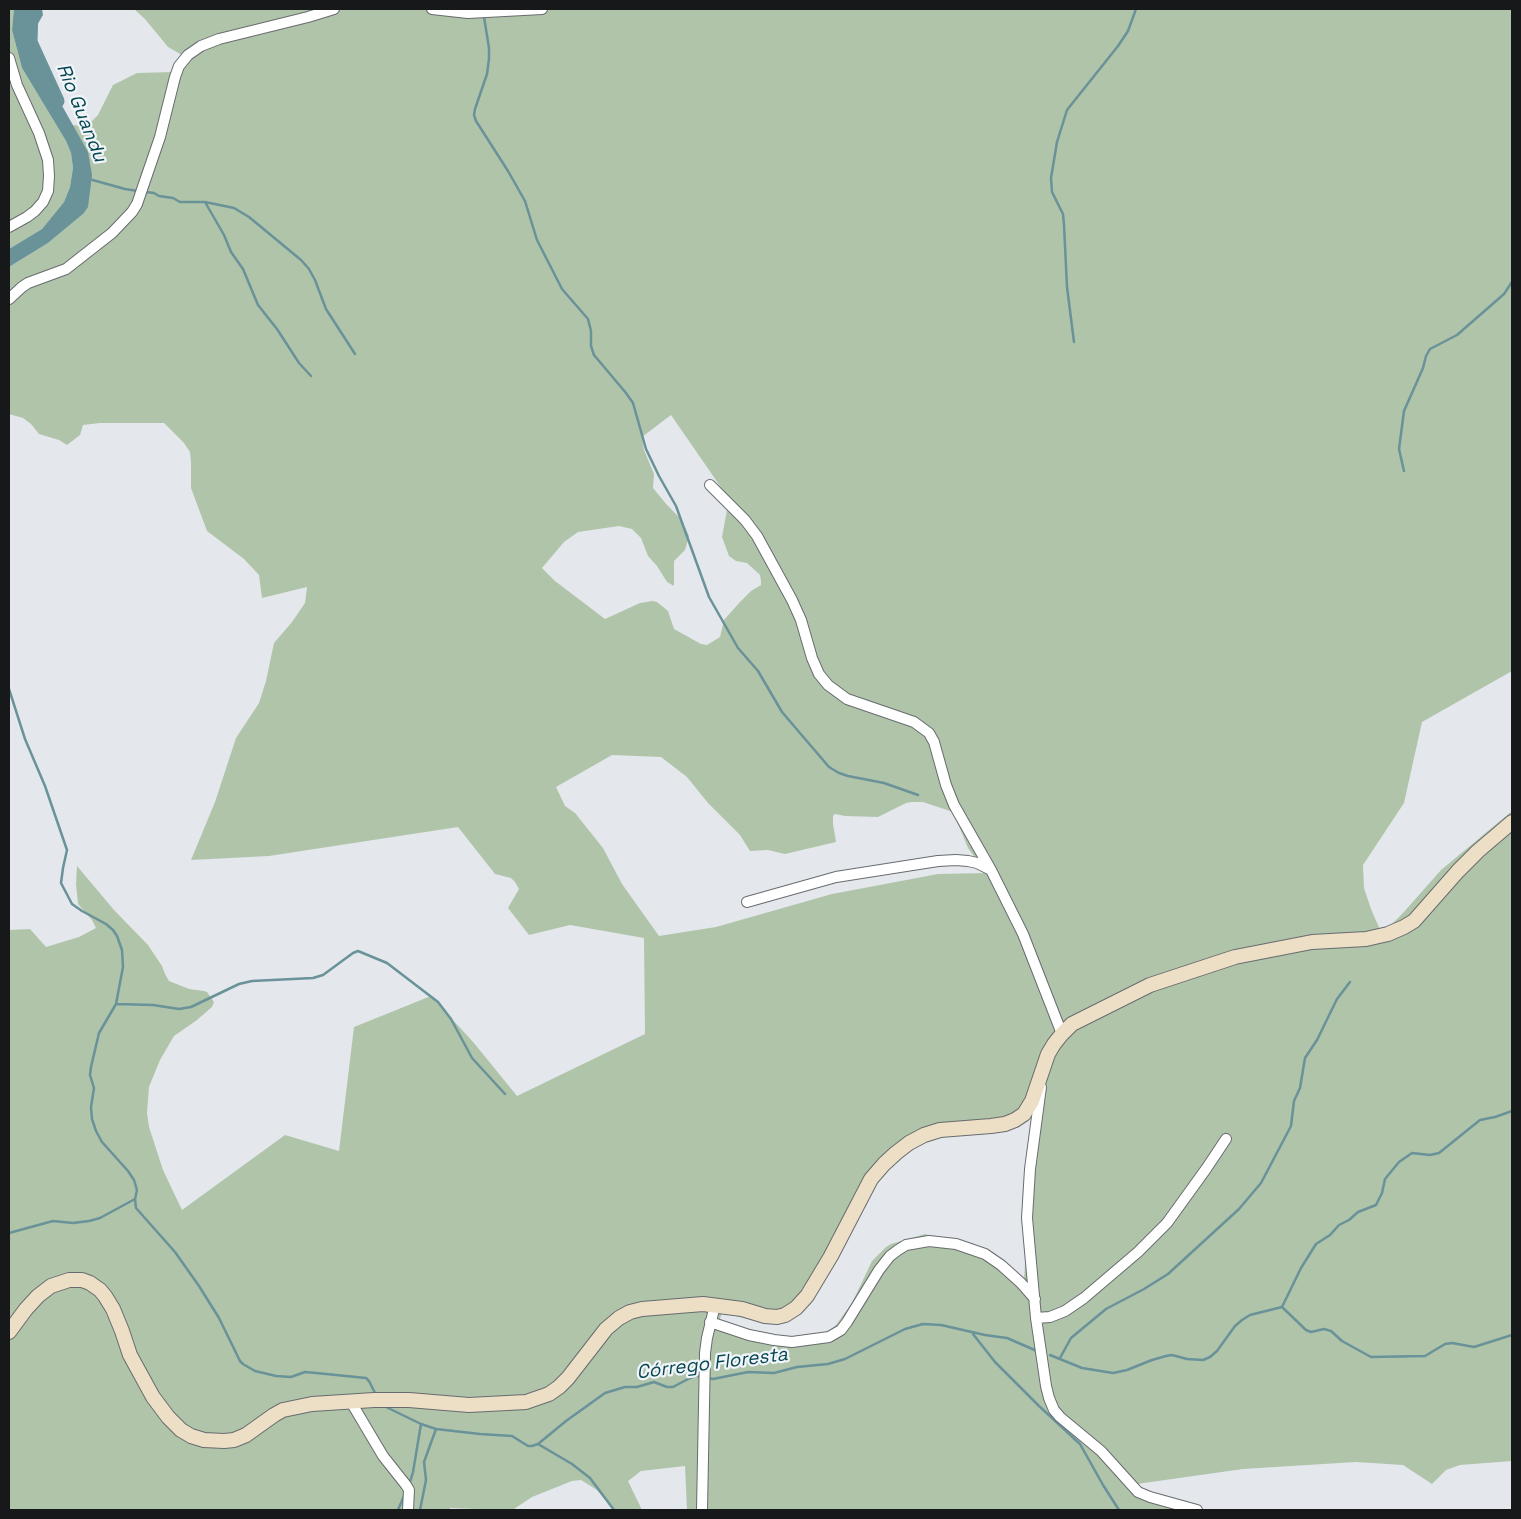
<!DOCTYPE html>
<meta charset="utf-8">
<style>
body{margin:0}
#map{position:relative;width:1521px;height:1519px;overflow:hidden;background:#e4e8ed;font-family:"Space Grotesk",sans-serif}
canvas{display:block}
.frame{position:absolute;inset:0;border:10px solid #17181a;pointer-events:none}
</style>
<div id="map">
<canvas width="1521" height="1519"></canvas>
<div class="frame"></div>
</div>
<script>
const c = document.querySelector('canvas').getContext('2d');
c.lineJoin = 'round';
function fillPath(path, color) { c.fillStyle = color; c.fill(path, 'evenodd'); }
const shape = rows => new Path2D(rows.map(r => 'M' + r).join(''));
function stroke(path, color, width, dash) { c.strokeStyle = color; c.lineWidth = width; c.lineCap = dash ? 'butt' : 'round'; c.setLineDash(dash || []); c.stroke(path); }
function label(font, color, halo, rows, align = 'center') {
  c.font = font + ' "Space Grotesk",sans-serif'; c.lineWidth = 4.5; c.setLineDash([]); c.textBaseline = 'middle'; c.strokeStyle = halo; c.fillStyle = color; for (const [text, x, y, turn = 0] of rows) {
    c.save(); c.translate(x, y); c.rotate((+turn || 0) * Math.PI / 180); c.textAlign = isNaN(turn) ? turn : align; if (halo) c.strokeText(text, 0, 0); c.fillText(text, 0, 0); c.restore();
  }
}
const green = shape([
 [9,9,14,9,12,30,22,68,66,141,71,153,73,168,70,187,64,202,42,229,9,249],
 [134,9,1512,9,1512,671,1422,722,1404,803,1363,865,1364,888,1371,909,1381,932,1387,929,1403,913,1441,870,1512,811,1512,1461,1460,1465,1446,1470,1432,1484,1403,1465,1356,1462,1243,1469,1137,1484,1146,1495,1204,1510,687,1510,685,1466,641,1471,628,1481,642,1510,614,1510,597,1490,581,1480,572,1481,532,1497,514,1509,501,1510,450,1508,450,1510,9,1510,9,930,30,929,46,947,79,937,96,928,92,920,78,904,76,884,77,866,114,910,148,945,162,966,165,974,169,981,189,989,204,991,207,992,214,1002,212,1007,197,1020,174,1036,160,1060,149,1087,147,1113,149,1127,163,1170,182,1210,285,1135,339,1151,354,1027,431,996,474,1043,517,1096,645,1034,644,938,570,925,529,935,508,908,519,889,515,882,511,878,495,874,458,827,269,856,191,860,215,802,236,738,259,703,266,681,274,643,292,622,305,603,307,587,262,598,259,575,244,559,207,531,191,488,191,462,190,452,184,443,164,423,100,423,83,425,80,435,67,445,59,440,39,434,31,424,23,418,9,414,9,267,48,243,83,214,73,125,83,126,92,121,98,115,113,85,137,73,173,72,182,55,168,47,145,19],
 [671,415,729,499,722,537,729,556,736,561,747,563,760,575,761,581,761,585,751,591,740,602,724,620,720,637,707,645,701,644,674,629,668,611,657,602,652,601,640,603,605,619,555,581,542,568,564,542,578,532,619,526,632,529,641,538,648,556,657,566,667,582,674,586,674,561,685,550,689,536,681,519,667,505,653,488,654,474,644,450,642,437],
 [612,755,661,757,687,777,708,803,740,835,750,851,768,850,785,854,836,842,833,824,833,816,835,814,845,816,878,817,906,803,912,802,923,802,953,812,968,848,986,873,938,874,832,894,716,927,659,936,622,884,603,848,575,813,565,806,556,787],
 [1037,1105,1024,1279,967,1247,925,1234,891,1244,886,1247,872,1261,852,1303,836,1325,830,1330,816,1338,787,1341,719,1322,722,1313,766,1323,777,1323,835,1256,886,1164,933,1134,1033,1111]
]);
const water = shape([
 [14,9,42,9,43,15,33,32,32,48,37,61,88,152,92,175,88,207,83,214,48,243,9,267,9,249,42,229,64,202,70,187,73,168,71,153,66,141,22,68,12,30]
]);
const stream = shape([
 [484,17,489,48,489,59,487,74,475,109,474,115,476,121,508,171,525,201,537,240,562,289,588,319,591,331,591,346,594,355,626,393,633,403,646,449,659,476,676,506,709,597,738,648,758,671,782,712,829,767,839,773,848,776,884,783,918,795],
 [89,179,125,189,138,191],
 [146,192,154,193,159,196,173,198,180,202,205,202,234,208,249,217,301,260,309,269,315,280,326,309,355,354],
 [205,202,224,235,231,252,243,269,258,305,277,329,299,363,311,376],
 [1074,342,1067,287,1064,225,1063,214,1052,192,1051,178,1057,142,1067,110,1118,46,1128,31,1136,9],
 [1404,471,1399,449,1404,411,1423,368,1426,356,1430,349,1457,335,1504,294,1512,282],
 [9,689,25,739,45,786,67,850,63,868,61,883,72,904,82,911,106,924,113,930,117,936,122,950,123,967,116,1004,99,1033,91,1067,90,1075,94,1088,91,1107,92,1119,96,1131,102,1142,128,1171,134,1180,137,1190,135,1199,136,1208,175,1252,199,1286,219,1318,240,1361,243,1364,255,1371,276,1376,291,1377,305,1372,316,1373,366,1378,369,1381,376,1395],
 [116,1004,153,1005,179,1009,191,1007,239,984,252,981,313,978,323,975,353,953,358,951,387,963,438,1002,451,1019,472,1058,505,1094],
 [9,1233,53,1221,73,1223,89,1221,100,1218,135,1199],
 [1282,1307,1301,1268,1316,1244,1330,1235,1339,1225,1349,1220,1358,1212,1376,1205,1382,1193,1385,1179,1399,1162,1412,1153,1430,1155,1439,1153,1480,1120,1495,1117,1512,1111],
 [1282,1307,1306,1330,1311,1332,1324,1329,1331,1331,1342,1341,1371,1357,1425,1356,1445,1344,1452,1343,1474,1347,1512,1335],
 [973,1334,995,1362,1039,1406,1080,1444,1103,1485,1119,1510],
 [1050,1355,1082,1368,1113,1373,1127,1370,1152,1360,1166,1356,1172,1355,1187,1359,1203,1360,1210,1357,1217,1351,1235,1326,1242,1320,1250,1315,1282,1307],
 [1060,1358,1071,1338,1106,1309,1144,1289,1168,1274,1239,1209,1261,1183,1291,1126,1294,1101,1300,1088,1305,1058,1317,1040,1337,999,1350,982],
 [708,1378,713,1379,748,1372,774,1373,797,1367,828,1364,845,1359,905,1329,923,1324,941,1325,985,1335,1007,1338,1037,1351],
 [384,1406,421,1424,436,1429,480,1434,512,1436,528,1446,532,1446,538,1444,566,1421,605,1393,625,1387,637,1387,654,1382,667,1387,673,1387,688,1379,695,1376,702,1376],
 [538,1444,572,1464,590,1478,614,1510],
 [410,1482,413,1472,421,1424],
 [398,1510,404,1496],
 [420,1510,426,1480,424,1462,436,1429]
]);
const river = shape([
 [31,9,30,42,57,101]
]);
const minor = shape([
 [432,9,468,13,542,9],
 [9,58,17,85,39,133,48,160,49,176,48,191,43,202,35,211,27,217,9,227],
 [9,299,22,287,28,283,66,269,112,233,132,212,137,204,160,137,175,77,179,66,188,55,201,46,219,39,308,17,334,9],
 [710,485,745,520,757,536,792,600,801,620,812,658,819,674,828,685,847,699,914,722,929,733,934,742,946,785,954,805,991,870,1023,934,1062,1034],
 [747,902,836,877,938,861,956,860,968,861,977,863,991,870],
 [1041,1087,1030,1169,1027,1218,1036,1318,1046,1386,1049,1398,1054,1410,1060,1417,1101,1451,1138,1492,1150,1497,1197,1510],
 [1036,1318,1050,1317,1065,1311,1084,1298,1138,1252,1167,1223,1206,1169,1226,1139],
 [710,1322,749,1335,774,1340,792,1342,829,1337,841,1330,847,1322,879,1270,890,1256,898,1250,906,1245,929,1241,956,1244,985,1254,1001,1265,1021,1283,1035,1299],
 [351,1402,383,1456,406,1485,409,1490,408,1510],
 [702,1510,705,1353,707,1338,715,1305]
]);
const secondary = shape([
 [9,1332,26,1309,38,1296,51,1286,69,1280,82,1280,90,1283,100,1290,105,1296,113,1309,122,1331,130,1355,153,1397,168,1417,181,1430,191,1436,204,1440,224,1441,234,1440,246,1435,274,1415,283,1410,312,1404,374,1400,409,1400,469,1405,526,1402,549,1394,559,1387,568,1378,606,1329,619,1318,630,1312,642,1309,703,1304,742,1309,765,1316,777,1317,785,1315,796,1308,807,1296,831,1256,871,1179,884,1164,896,1153,909,1143,924,1135,940,1130,991,1126,1005,1124,1015,1120,1024,1114,1032,1101,1048,1054,1054,1044,1062,1034,1072,1024,1150,985,1235,957,1312,942,1366,939,1388,934,1404,927,1414,921,1458,871,1478,851,1512,822]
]);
const waterNames = [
 ["Rio Guandu",81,113,68],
 ["Córrego Floresta",712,1364,-7]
];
fillPath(green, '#b0c4aa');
fillPath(water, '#699299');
stroke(stream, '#699299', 2.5);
stroke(river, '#699299', 15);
stroke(minor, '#686b6f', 12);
stroke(secondary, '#686b6f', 16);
stroke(minor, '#fff', 10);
stroke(secondary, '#ecdfc5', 14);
label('italic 19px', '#05464f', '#f1f5fa', waterNames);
</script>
